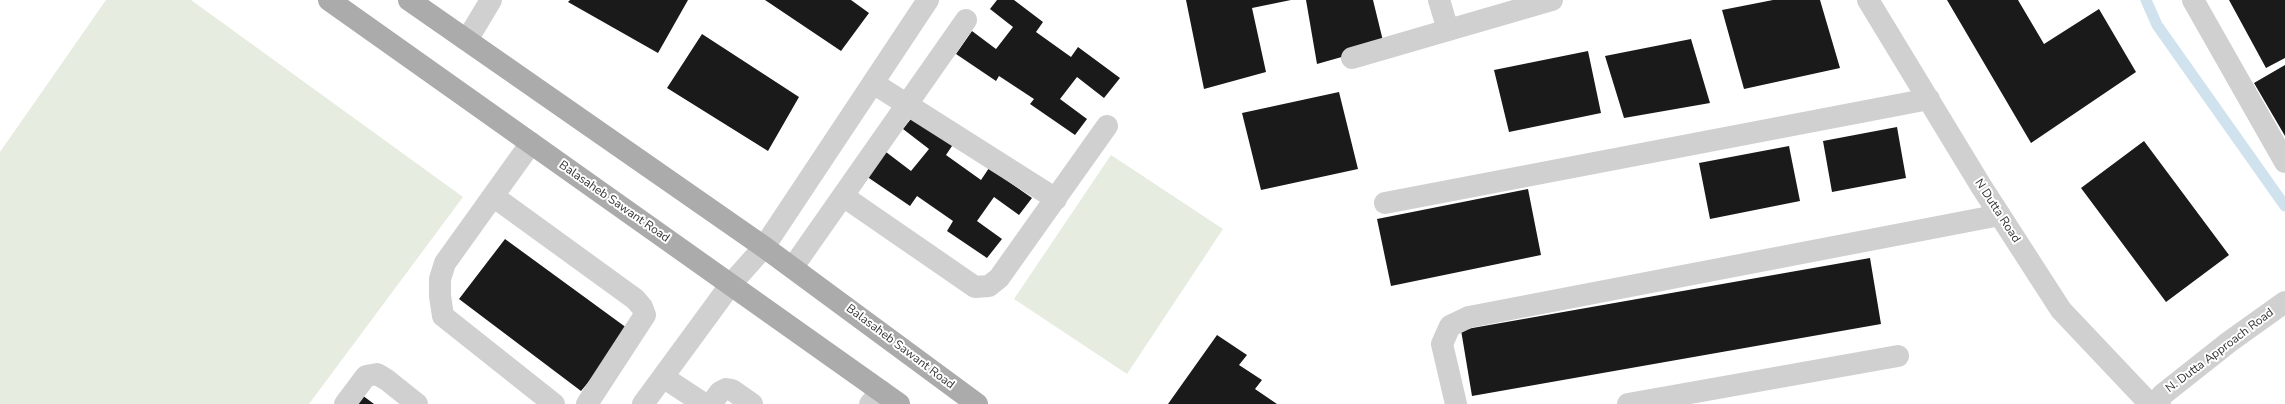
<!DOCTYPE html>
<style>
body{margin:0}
canvas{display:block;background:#fff}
</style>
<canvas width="2285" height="404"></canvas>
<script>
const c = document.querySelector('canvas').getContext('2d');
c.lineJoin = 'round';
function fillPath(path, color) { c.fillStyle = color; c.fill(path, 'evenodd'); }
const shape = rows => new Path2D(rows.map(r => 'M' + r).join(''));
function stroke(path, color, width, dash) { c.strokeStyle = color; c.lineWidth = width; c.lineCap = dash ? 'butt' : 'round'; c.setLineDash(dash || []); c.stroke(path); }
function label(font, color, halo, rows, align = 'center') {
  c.font = font + ' "Nunito Sans",sans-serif'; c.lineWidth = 4; c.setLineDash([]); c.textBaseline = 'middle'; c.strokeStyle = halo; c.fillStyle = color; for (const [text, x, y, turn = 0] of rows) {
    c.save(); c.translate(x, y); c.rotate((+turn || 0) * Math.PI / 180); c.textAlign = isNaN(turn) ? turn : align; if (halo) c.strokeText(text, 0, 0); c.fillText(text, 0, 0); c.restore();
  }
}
const green = shape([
 [106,0,191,0,463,197,309,404,0,404,0,152],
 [1111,155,1223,229,1127,374,1014,299]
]);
const stream = shape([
 [2146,0,2157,25,2285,206]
]);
const building = shape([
 [570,0,688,0,658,53,568,2],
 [765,0,851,0,869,13,841,51],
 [997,0,1014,0,1043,22,1036,32,1071,57,1078,47,1120,78,1104,98,1077,77,1060,99,1087,119,1075,135,1030,104,1034,99,999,76,996,81,956,54,972,31,996,49,1013,27,990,9],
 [1186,0,1291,0,1252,8,1266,72,1204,89],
 [1306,0,1373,0,1384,45,1317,64],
 [1773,0,1820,0,1840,68,1744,89,1722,10],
 [1947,0,2018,0,2044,44,2099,9,2136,72,2031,143],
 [2229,0,2285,0,2285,58,2266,68],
 [702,34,799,97,768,151,667,88],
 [1691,39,1710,103,1624,118,1605,56],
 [1588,51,1601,113,1509,132,1494,70],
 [2285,65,2285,136,2254,83],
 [1339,92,1358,169,1261,190,1242,113],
 [914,115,954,143,946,155,981,180,989,168,1032,198,1019,215,994,197,977,221,1002,239,987,258,947,231,953,221,917,196,910,206,866,176,886,152,911,171,929,149,903,129],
 [1897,127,1906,178,1832,192,1823,141],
 [2144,141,2229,255,2166,302,2081,188],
 [1789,146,1800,201,1710,219,1699,163],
 [1528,189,1541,255,1391,286,1377,219],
 [505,239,631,331,581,391,459,299],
 [1870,258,1881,324,1472,396,1461,330],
 [1217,335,1247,355,1239,365,1262,380,1255,389,1277,404,1168,404],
 [362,395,374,404,356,404]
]);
const minor = shape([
 [1439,0,1448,30],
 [1868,0,1981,186,2061,310,2150,404],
 [2193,0,2285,162],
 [467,40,491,0],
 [1352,58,1552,0],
 [873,83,1056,199],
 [531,143,445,263,440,279,440,296,443,316,554,404],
 [493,196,635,299,642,307,645,315,587,404],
 [843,196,975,287,989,286,999,278,1107,126],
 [1385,203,1929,99],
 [793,267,966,20],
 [663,377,704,404],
 [345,404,366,376,377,374,387,380,417,404],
 [643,404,731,284,764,247,928,0],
 [711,404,720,392,726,389,732,390,752,404],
 [870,404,881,391],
 [1456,404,1442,344,1450,326,1469,317,2000,215],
 [1628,404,1898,356],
 [2159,404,2162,395,2229,342,2285,302]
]);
const major = shape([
 [329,0,899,404],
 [409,0,764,247,977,404]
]);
const streetNames = [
 ["Balasaheb Sawant Road",614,202,35],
 ["N Dutta Road",1997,211,57],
 ["Balasaheb Sawant Road",900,347,37],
 ["N. Dutta Approach Road",2220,351,-37]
];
fillPath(green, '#e6ecdf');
stroke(stream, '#cfe2ee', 11);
fillPath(building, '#1a1a1a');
stroke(minor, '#d0d0d0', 22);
stroke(major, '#ababab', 22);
label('12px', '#333', '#fff', streetNames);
</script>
